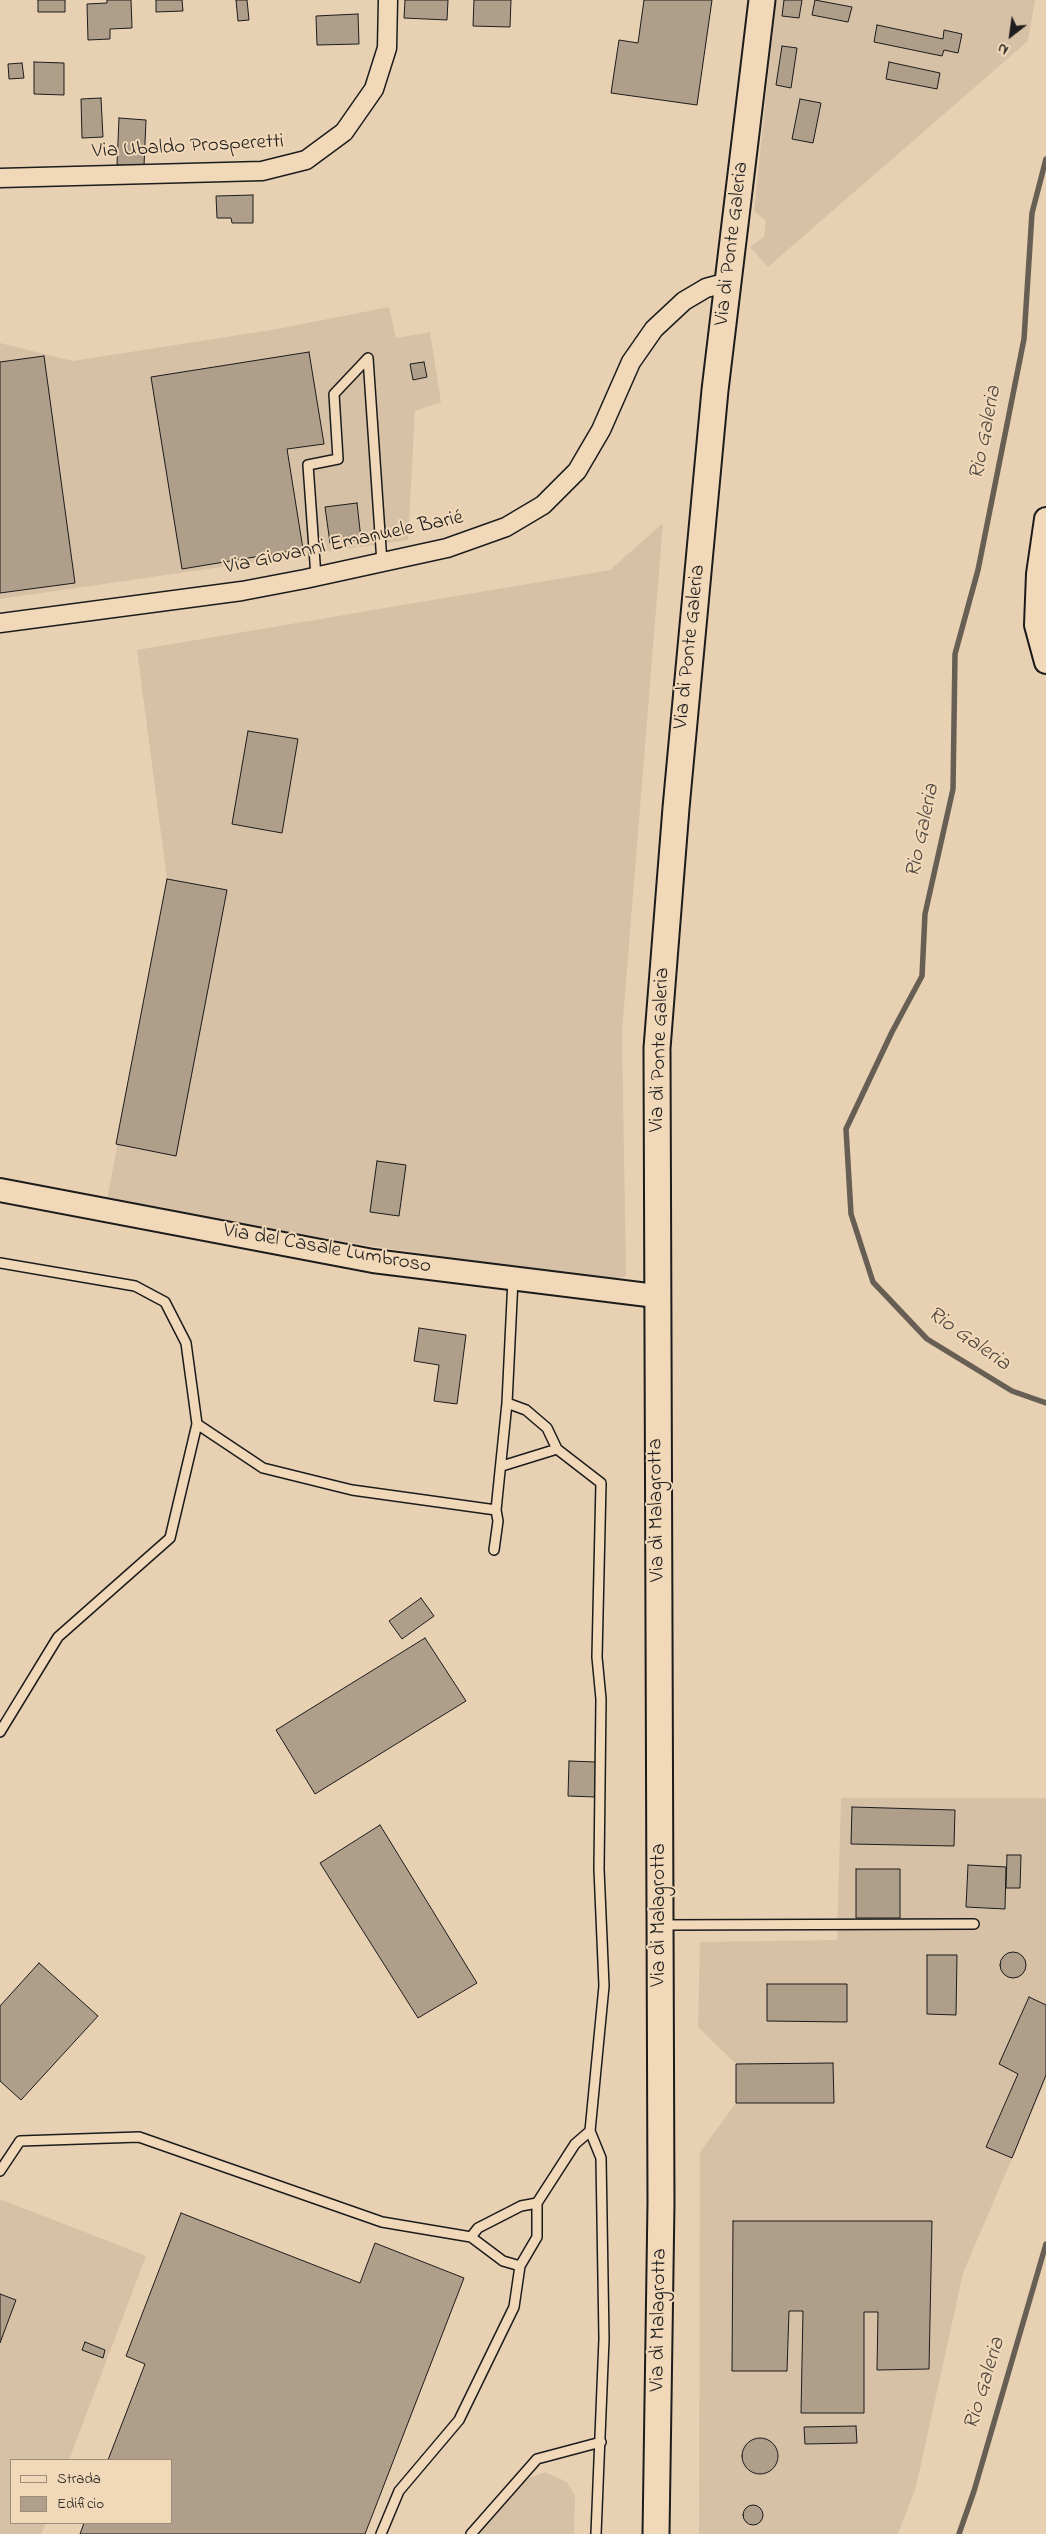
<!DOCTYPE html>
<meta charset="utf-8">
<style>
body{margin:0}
#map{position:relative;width:1046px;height:2534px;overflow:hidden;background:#e8d0b3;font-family:"Indie Flower",sans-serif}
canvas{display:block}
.legend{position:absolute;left:10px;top:2459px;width:162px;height:65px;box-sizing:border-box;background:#f1d8b9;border:1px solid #9c8d7a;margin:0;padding:6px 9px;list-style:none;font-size:15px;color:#1c1c1c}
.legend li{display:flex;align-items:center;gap:10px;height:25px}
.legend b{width:25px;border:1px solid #9c8d7a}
.north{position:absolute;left:986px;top:10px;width:50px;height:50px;-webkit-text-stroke:4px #f1d8b9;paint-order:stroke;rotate:210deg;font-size:14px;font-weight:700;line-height:20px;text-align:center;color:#1c1c1c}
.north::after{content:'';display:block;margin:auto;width:18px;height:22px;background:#1c1c1c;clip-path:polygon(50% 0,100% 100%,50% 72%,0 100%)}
</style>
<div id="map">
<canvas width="1046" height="2534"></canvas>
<ul class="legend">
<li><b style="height:6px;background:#f1d8b9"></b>Strada</li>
<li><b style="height:14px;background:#af9e89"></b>Edificio</li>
</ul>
<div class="north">N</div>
</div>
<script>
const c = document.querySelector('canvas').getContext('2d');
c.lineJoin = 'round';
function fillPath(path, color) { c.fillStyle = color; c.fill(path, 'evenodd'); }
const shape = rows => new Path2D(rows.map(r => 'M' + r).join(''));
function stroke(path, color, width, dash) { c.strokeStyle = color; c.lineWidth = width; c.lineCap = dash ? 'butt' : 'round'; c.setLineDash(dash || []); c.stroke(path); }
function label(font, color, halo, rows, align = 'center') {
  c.font = font + ' "Indie Flower",sans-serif'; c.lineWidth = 4; c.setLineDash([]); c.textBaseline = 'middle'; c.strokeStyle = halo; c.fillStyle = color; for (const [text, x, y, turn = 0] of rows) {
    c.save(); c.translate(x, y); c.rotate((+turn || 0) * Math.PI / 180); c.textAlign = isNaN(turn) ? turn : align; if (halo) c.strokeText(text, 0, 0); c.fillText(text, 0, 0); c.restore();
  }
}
const built = shape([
 [776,0,1035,0,1028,41,768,267,750,247,764,237,766,221,754,211],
 [389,307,396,338,430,332,441,402,415,411,408,540,0,599,0,343,73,361,277,329],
 [663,523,622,1031,626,1276,608,1280,322,1239,107,1200,167,879,137,650,610,570],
 [841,1798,1046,1798,1046,2079,963,2273,916,2487,898,2534,699,2534,700,2152,736,2103,736,2064,698,2027,700,1942,837,1940],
 [0,2199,146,2256,69,2460,11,2460,11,2523,46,2523,41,2534,0,2534],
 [545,2472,567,2482,575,2496,574,2534,475,2534,518,2482]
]);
const stream = shape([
 [1046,159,1032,213,1024,339,978,570,955,654,953,789,925,914,922,976,892,1032,846,1129,851,1214,873,1282,927,1339,1012,1391,1046,1403],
 [959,2534,974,2491,1046,2244]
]);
const building = shape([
 [38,0,65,0,65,12,38,12,38,0],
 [107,0,131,0,132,28,110,29,110,39,88,40,87,4,107,3,107,0],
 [156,0,182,0,183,11,156,12,156,0],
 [236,0,247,0,249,20,238,21,236,0],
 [405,0,448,0,447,20,404,18,405,0],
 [474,0,511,0,510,27,473,26,474,0],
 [644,0,712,0,697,105,611,93,619,40,638,43,644,0],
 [784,0,802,0,799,18,782,16,784,0],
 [815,0,852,7,848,22,812,15,815,0],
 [358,14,359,44,317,45,316,16,358,14],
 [877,25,943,39,944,30,962,34,958,53,944,50,942,56,874,42,877,25],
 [782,46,797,48,791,88,776,85,782,46],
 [34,62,64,63,64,95,34,94,34,62],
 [889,62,940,73,937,89,886,79,889,62],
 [22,63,24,78,9,79,8,64,22,63],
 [101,98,103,137,82,138,81,99,101,98],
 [800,99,821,103,813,143,792,139,800,99],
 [119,118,146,120,144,166,117,165,119,118],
 [253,195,253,223,232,223,231,218,217,218,216,196,253,195],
 [309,352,324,444,287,449,303,549,182,569,151,377,309,352],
 [44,356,75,583,0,593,0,362,44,356],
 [424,362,427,377,413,380,410,364,424,362],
 [357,503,361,539,330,543,325,507,357,503],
 [248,731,298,739,282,833,232,824,248,731],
 [167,879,227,890,176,1156,116,1144,167,879],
 [377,1161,406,1165,399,1216,370,1212,377,1161],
 [419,1328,466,1335,457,1404,434,1401,439,1365,414,1361,419,1328],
 [421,1598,434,1616,402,1639,389,1621,421,1598],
 [425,1638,466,1701,315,1794,276,1730,425,1638],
 [569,1761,596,1762,595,1797,568,1796,569,1761],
 [852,1807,955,1810,954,1846,851,1844,852,1807],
 [380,1825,477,1983,418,2018,320,1863,380,1825],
 [1007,1855,1021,1855,1020,1888,1006,1888,1007,1855],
 [968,1865,1006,1867,1005,1909,966,1907,968,1865],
 [856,1869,900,1869,900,1918,856,1918,856,1869],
 '1000 1965a13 13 0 1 1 26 0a13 13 0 1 1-26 0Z',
 [927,1955,957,1955,956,2015,927,2014,927,1955],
 [39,1963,98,2016,21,2100,0,2081,0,2006,39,1963],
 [767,1984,847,1984,847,2022,767,2021,767,1984],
 [1029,1997,1046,2005,1046,2075,1012,2158,986,2147,1018,2074,999,2064,1029,1997],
 [833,2063,834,2103,736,2103,736,2064,833,2063],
 [181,2213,360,2283,375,2243,464,2278,365,2534,80,2534,84,2523,171,2523,171,2460,108,2460,145,2364,126,2356,181,2213],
 [733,2221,932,2221,929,2369,877,2370,878,2312,864,2312,864,2413,801,2413,803,2311,789,2311,787,2371,732,2371,733,2221],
 [0,2294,16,2300,0,2343,0,2294],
 [85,2342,105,2350,103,2358,82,2350,85,2342],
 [856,2426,857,2443,805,2444,804,2427,856,2426],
 '742 2456a18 18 0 1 1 36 0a18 18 0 1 1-36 0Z',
 '743 2515a10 10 0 1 1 20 0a10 10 0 1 1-20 0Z'
]);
const service = shape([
 [316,577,308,465,338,459,334,394,368,358,382,563],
 [0,1263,135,1286,165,1302,186,1343,197,1424,170,1538,58,1637,0,1732],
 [507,1403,526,1410,547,1428,557,1449,601,1483,597,1657,601,1699,599,1869,604,1986,590,2131,601,2158,604,2339,596,2534],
 [197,1424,263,1468,352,1490,496,1510],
 [502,1466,557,1449],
 [494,1550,498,1521,496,1510,507,1403,513,1279],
 [661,1925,974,1924],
 [0,2171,20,2141,139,2137,382,2222,471,2237,503,2261,520,2266],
 [471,2237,478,2228,521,2206,537,2203],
 [381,2534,399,2491,459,2420,514,2307,520,2266,537,2237,537,2203,575,2144,590,2131],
 [471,2534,537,2459,601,2442]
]);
const minor = shape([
 [0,178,262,171,306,160,344,132,374,89,387,48,388,0],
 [0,623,242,591,305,579,447,548,506,527,543,505,577,471,601,430,631,362,654,329,684,301,706,288,728,282]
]);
const tertiary = shape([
 [1046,519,1038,574,1036,625,1046,662],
 [0,1190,373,1261,656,1296]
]);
const secondary = shape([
 [656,2534,661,2203,657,1048,676,808,715,390,762,0]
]);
const streetNames = [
 ["Via Ubaldo Prosperetti",188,148,-3],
 ["Via di Ponte Galeria",733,244,-83],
 ["Via Giovanni Emanuele Barié",344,544,-12],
 ["Via di Ponte Galeria",691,647,-84],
 ["Via di Ponte Galeria",661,1050,-88],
 ["Via del Casale Lumbroso",327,1250,10],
 ["Via di Malagrotta",658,1510,-91],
 ["Via di Malagrotta",661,1915,-90],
 ["Via di Malagrotta",660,2320,-89]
];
const waterNames = [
 ["Rio Galeria",987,433,-79],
 ["Rio Galeria",924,831,-78],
 ["Rio Galeria",968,1340,35],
 ["Rio Galeria",986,2384,-73]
];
fillPath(built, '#d7c1a6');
stroke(stream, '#685f54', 5.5);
fillPath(building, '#af9e89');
stroke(building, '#1c1c1c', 1);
stroke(service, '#1c1c1c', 12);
stroke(minor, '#1c1c1c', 21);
stroke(tertiary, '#1c1c1c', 26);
stroke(secondary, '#1c1c1c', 29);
stroke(service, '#f1d8b9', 9);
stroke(minor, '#f1d8b9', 18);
stroke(tertiary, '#f1d8b9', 22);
stroke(secondary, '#f1d8b9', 25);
label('21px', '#1c1c1c', '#f1d8b9', streetNames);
label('italic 22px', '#4e4841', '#f1d8b9', waterNames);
</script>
